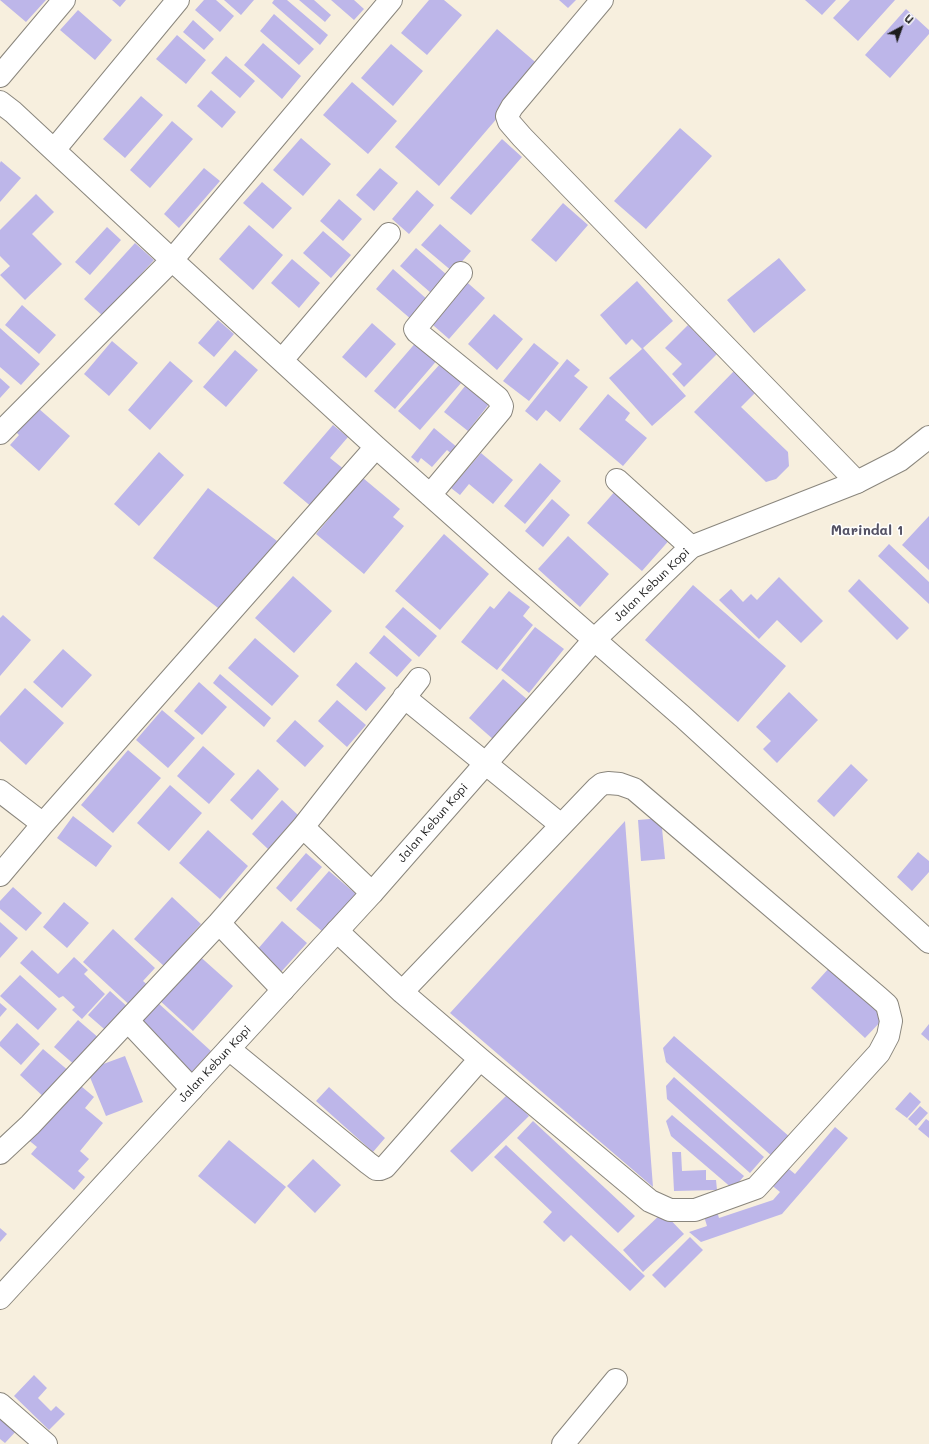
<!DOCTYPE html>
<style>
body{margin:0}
#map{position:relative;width:929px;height:1444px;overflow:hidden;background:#f7efde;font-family:Mali,sans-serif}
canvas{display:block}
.north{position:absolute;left:881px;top:8px;width:40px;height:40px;-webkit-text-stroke:3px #fff;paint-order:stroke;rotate:41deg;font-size:11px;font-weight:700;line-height:16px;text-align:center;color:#1c1c1c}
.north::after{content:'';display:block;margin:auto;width:14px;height:18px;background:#1c1c1c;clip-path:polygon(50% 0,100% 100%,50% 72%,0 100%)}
</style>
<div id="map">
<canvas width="929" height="1444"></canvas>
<div class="north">U</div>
</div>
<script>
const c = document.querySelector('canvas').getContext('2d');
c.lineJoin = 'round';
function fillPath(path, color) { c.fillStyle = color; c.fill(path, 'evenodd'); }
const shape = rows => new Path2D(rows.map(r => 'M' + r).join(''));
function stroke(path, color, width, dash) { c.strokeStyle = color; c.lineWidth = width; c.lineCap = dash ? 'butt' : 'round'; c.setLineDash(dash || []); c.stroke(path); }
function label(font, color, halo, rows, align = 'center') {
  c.font = font + ' Mali,sans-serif'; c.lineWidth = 3; c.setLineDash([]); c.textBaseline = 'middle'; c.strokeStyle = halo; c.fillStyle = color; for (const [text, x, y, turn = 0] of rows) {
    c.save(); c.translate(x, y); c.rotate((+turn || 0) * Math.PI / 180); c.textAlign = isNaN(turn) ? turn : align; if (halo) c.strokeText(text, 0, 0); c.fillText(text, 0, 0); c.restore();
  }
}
const building = shape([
 [0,0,46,0,26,22],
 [112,0,126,0,120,7],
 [204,0,216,0,234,16,220,32,195,10],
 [224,0,254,0,241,15],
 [274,0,287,0,328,35,320,45,272,3],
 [299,0,314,0,331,15,325,22],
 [331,0,354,0,364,9,354,20],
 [429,0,444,0,462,15,427,55,401,33],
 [559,0,576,0,568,8],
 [805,0,836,0,822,15],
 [850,0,895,0,858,41,833,18],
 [906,9,929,30,929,34,890,78,865,55],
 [78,10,112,40,95,60,60,30],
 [274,14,314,49,299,65,260,31],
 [193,20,214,39,204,50,183,32],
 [497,29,541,67,439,186,395,147],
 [177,35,206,60,186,84,156,59],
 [263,43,301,76,282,99,244,65],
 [391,44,423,71,393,106,361,78],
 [226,56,255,81,240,98,211,73],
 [352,82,397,121,368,154,323,115],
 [211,90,236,112,222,128,197,106],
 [141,96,163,115,125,158,103,139],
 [172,121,193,139,150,188,130,170],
 [680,128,712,156,646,229,614,201],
 [301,138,331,164,303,196,273,170],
 [502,139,522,157,471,215,450,198],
 [1,161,21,178,0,202,0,163],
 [204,168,220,181,179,228,164,214],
 [380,168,398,183,374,211,356,195],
 [262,182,292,208,273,229,243,203],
 [417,190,434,205,409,234,392,219],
 [36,194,54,212,32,234,62,264,25,300,0,275,10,266,0,256,0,230],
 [339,199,362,219,343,241,320,221],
 [563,203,588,225,556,262,531,240],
 [440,224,471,251,453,272,421,245],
 [249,225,283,255,253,290,219,259],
 [107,227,121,240,90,275,75,262],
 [323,231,351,255,331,278,303,253],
 [135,243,154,260,103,316,84,299],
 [416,248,447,275,431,293,400,266],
 [779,258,806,290,754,333,727,300],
 [292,259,320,283,299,308,271,283],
 [393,269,429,301,412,320,376,289],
 [462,278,485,298,449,339,426,319],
 [637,281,673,321,643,348,686,396,652,426,609,378,642,349,632,339,626,345,600,315],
 [22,305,56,335,39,354,5,325],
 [494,314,523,339,497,370,468,344],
 [218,320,234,334,214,357,198,343],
 [372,323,396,344,366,378,342,357],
 [688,325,717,354,684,387,672,374,682,364,665,348],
 [0,328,40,364,21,385,0,367],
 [418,340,439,358,395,409,374,391],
 [112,341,138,363,109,396,84,374],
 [534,343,559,363,529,401,503,381],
 [235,350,258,370,226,407,203,387],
 [567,359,580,370,574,376,588,387,560,422,546,410,537,421,525,411],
 [170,361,193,381,150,430,128,410],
 [440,364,462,382,420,430,398,411],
 [735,370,757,391,741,407,788,452,789,466,776,479,766,482,694,412],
 [0,378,10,387,0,398],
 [470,380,493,399,468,431,444,412],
 [608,394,630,413,625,420,647,438,623,466,579,429],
 [38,408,70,436,39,471,10,445,19,435,16,432],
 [333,425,348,437,330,458,345,470,313,508,283,483],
 [434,428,458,448,453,455,447,450,432,467,421,458,418,463,411,457],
 [159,452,184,475,139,526,114,504],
 [481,453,513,480,493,504,469,484,460,495,451,488],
 [540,463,561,481,525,524,504,506],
 [363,478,400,509,393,517,404,526,364,574,316,534],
 [208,488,277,541,222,611,153,558],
 [617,489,672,537,642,571,587,523],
 [552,499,570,515,543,547,525,531],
 [929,516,929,570,902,545],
 [444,534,489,574,440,630,395,591],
 [568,536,609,574,580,607,538,569],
 [889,544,929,582,929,604,878,556],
 [293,576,332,611,294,653,255,618],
 [779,577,823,621,801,643,777,620,759,639,719,600,731,589,743,602,751,594,757,600],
 [859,579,909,628,897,640,848,591],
 [693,585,786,666,738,722,645,640],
 [509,591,530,607,523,616,533,625,497,670,461,642,490,606,494,609],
 [403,607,437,636,419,657,385,627],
 [3,615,31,640,0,676,0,618],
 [535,627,564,649,529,693,501,670],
 [384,635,412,660,397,677,369,653],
 [255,638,299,676,272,706,228,668],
 [63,649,92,675,62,708,33,682],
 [356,662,386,688,366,711,336,685],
 [220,674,271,718,264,727,213,683],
 [503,679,528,700,494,740,469,718],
 [199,682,227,707,202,735,174,711],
 [25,688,64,723,26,765,0,741,0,716],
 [789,692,818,720,777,763,763,749,771,741,756,727],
 [337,700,366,725,347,747,318,721],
 [162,710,195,738,168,768,136,740],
 [295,720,324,746,305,767,276,741],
 [203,746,235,774,209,804,177,776],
 [128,750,161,778,113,833,81,805],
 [851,764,868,780,834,817,817,801],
 [258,769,279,789,252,820,230,800],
 [170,785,202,813,169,851,137,823],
 [282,800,298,815,268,849,252,834],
 [73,816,112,846,96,867,57,838],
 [661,818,665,859,641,861,638,820],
 [625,821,653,1187,450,1013],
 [208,830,248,866,220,899,179,863],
 [918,852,929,861,929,872,912,891,897,877],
 [306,853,322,867,291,902,276,888],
 [329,871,356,894,323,932,296,909],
 [13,887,42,913,26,931,0,909,0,901],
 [172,897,201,924,164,966,134,939],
 [64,902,89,923,67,948,43,927],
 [282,921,307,943,281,972,257,950],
 [0,922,18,938,0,958],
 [113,929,155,968,143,981,153,990,135,1010,83,962],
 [32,950,58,974,74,957,88,970,84,974,105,994,82,1019,72,1010,75,1007,63,996,59,998,20,963],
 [196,953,233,986,193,1031,157,998],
 [830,967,884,1018,865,1038,811,988],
 [20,975,57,1009,38,1030,0,996],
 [110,991,131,1010,110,1034,88,1015],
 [157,1002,211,1051,190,1074,136,1024],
 [0,1003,7,1009,0,1017],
 [78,1020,100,1039,76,1066,54,1047],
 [17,1023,40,1044,21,1065,0,1046,0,1042],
 [929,1024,929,1041,921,1034],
 [674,1036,791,1138,774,1158,666,1062,663,1048],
 [43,1049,70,1072,46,1099,20,1075],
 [125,1056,143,1102,106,1116,87,1070],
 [674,1077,764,1157,750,1173,667,1099,666,1086],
 [75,1081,94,1097,85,1108,103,1123,80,1151,89,1159,78,1171,85,1177,74,1190,31,1154,37,1147,26,1138],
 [329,1087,385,1138,373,1152,316,1101],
 [910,1092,921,1102,907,1118,895,1109],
 [508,1094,529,1116,472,1172,450,1151],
 [920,1106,928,1113,916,1126,908,1119],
 [672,1115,744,1176,733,1189,671,1136,666,1121],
 [926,1119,929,1121,929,1138,918,1129],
 [533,1121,635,1216,618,1233,517,1138],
 [835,1127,848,1138,782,1214,701,1242,689,1232,707,1226,703,1213,716,1208,719,1218,773,1200,780,1192,769,1183,784,1165,795,1174],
 [229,1140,286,1187,255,1224,198,1176],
 [506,1145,645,1276,630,1291,571,1235,564,1242,543,1222,552,1212,494,1157],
 [672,1152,681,1152,682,1171,706,1170,706,1180,716,1180,717,1190,674,1191],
 [313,1159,341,1185,315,1213,287,1186],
 [663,1212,684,1234,643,1272,623,1250],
 [0,1228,7,1234,0,1242],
 [690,1237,703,1250,665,1288,652,1275],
 [34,1375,47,1388,38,1398,51,1411,56,1406,65,1414,49,1430,14,1396],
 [0,1411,19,1428,5,1443,0,1439]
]);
const minor = shape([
 [602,0,512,107,507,116,509,122,522,137,857,482],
 [0,76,64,0],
 [0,102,13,112,172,260,376,447,511,567,683,717,929,942],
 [54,150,178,0],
 [282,360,389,234],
 [0,433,172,260,391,0],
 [617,480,691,547],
 [430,495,501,410,502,406,498,398,417,332,415,329,461,273],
 [404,697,561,825],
 [0,791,43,824],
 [303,827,372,893],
 [0,875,43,824,376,447],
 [219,923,283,990],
 [337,931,402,992,480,1059,650,1201,670,1210,695,1210,756,1188,879,1053,888,1036,891,1021,887,1005,878,997,634,789,620,784,608,783,602,784,597,788,402,992],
 [128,1021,192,1089],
 [229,1049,368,1163,376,1169,380,1169,385,1167,480,1059],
 [0,1153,30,1125,219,923,303,827,419,679],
 [0,1404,46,1444],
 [563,1444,616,1380]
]);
const major = shape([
 [0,1298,372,893,594,640,691,547,857,482,900,460,929,437]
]);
const streetNames = [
 ["Jalan Kebun Kopi",652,585,-44],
 ["Jalan Kebun Kopi",433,823,-49],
 ["Jalan Kebun Kopi",215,1064,-47]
];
const quarterNames = [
 ["Marindal 1",867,531]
];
fillPath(building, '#bdb6e9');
stroke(minor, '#8a867d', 24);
stroke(major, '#8a867d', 24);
stroke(minor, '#fff', 22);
stroke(major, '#fff', 22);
label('12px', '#1c1c1c', '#fff', streetNames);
label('bold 14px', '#545264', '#fff', quarterNames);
</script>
